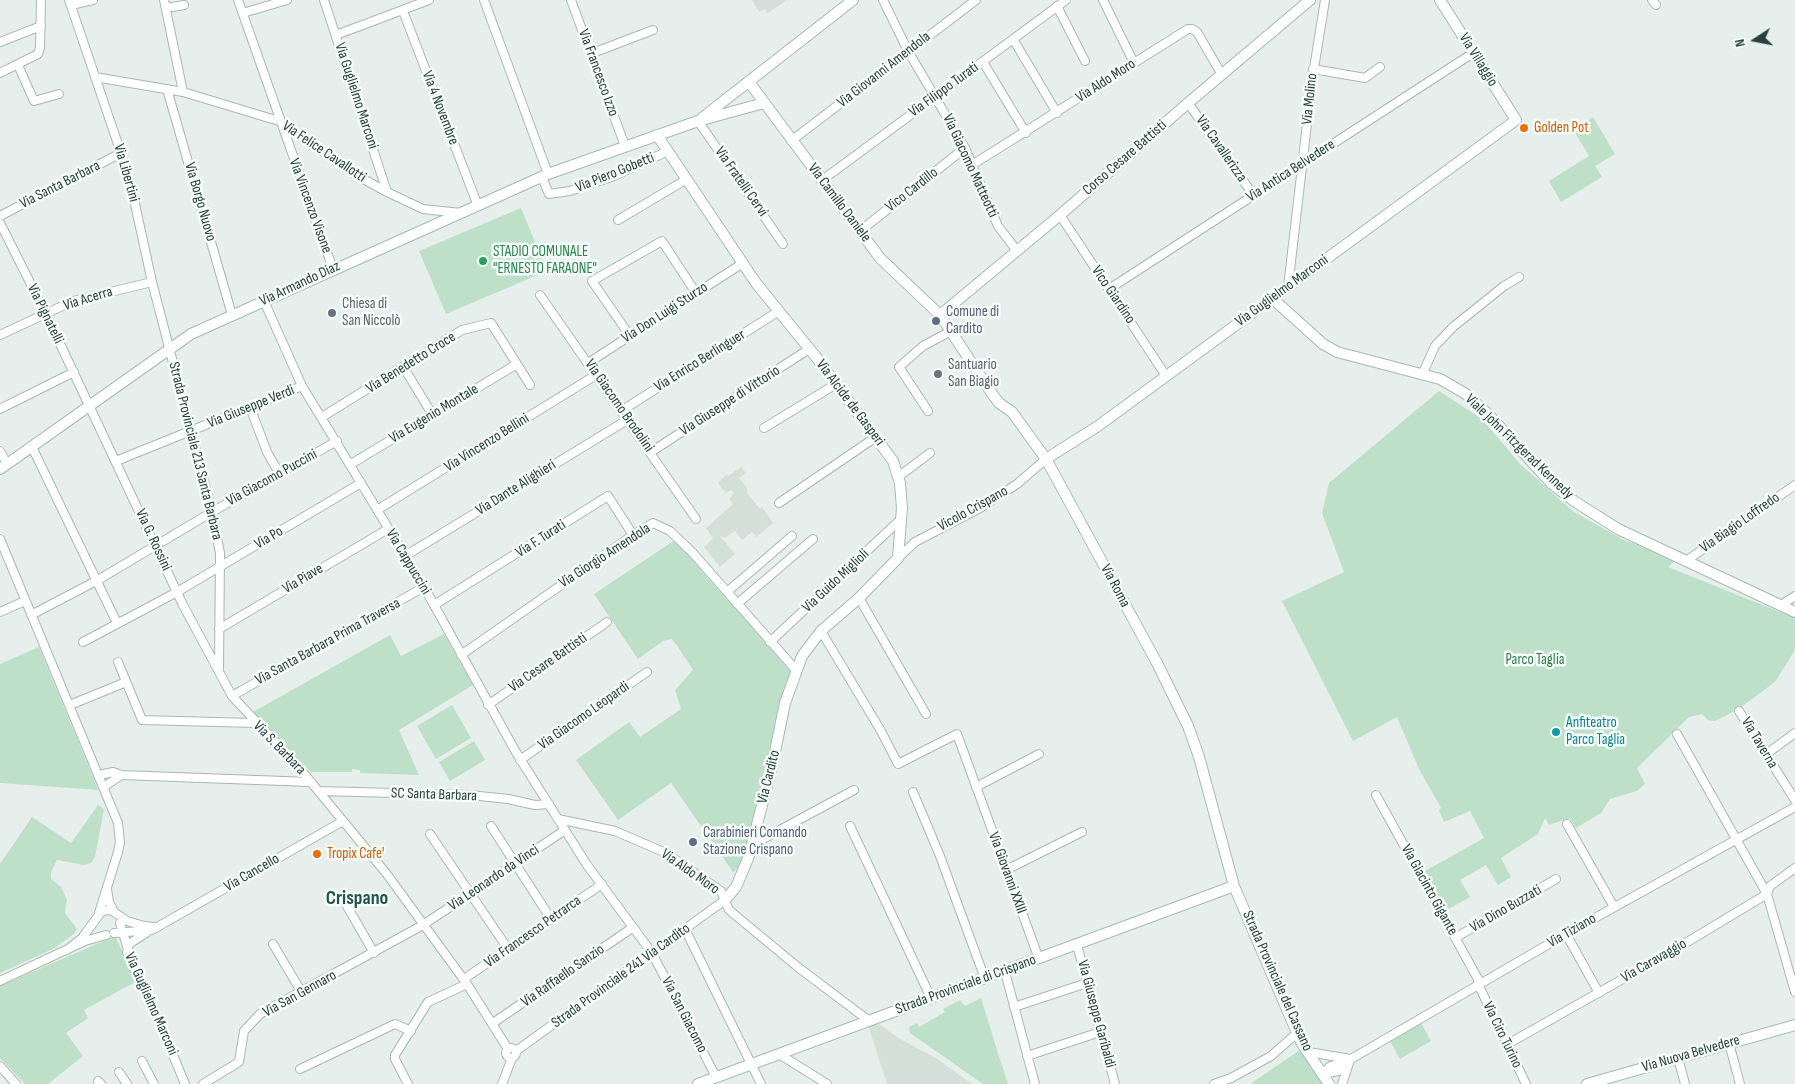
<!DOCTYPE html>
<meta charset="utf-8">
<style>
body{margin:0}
#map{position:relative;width:1795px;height:1084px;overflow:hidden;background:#e6efeb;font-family:"Sofia Sans Condensed",sans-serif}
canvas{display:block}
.north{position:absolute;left:1730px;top:15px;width:50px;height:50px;-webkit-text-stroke:4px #f7fbf9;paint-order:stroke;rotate:259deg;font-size:14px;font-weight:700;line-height:20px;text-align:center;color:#24423a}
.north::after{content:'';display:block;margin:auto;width:18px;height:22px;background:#24423a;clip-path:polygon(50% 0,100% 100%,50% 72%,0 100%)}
</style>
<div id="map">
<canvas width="1795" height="1084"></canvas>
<div class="north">N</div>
</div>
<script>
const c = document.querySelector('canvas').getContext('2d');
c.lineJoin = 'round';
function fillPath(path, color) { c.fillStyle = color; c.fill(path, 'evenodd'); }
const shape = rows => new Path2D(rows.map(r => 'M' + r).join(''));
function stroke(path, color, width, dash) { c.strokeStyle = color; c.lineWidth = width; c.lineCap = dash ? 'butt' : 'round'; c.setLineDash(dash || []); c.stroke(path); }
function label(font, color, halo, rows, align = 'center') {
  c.font = font + ' "Sofia Sans Condensed",sans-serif'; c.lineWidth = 5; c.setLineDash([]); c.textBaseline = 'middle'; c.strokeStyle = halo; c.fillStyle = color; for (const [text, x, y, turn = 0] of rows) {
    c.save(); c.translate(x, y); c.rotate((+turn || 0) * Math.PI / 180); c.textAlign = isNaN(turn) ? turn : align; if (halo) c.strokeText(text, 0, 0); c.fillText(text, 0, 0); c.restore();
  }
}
const built = shape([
 [752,0,787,0,768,13,765,9,759,12],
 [741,467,746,473,739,478,747,488,747,493,760,509,762,507,773,523,756,537,752,532,742,540,735,531,725,538,719,535,735,554,720,567,704,547,713,538,706,528,733,504,729,499,734,493,731,490,726,493,718,483,727,474,728,476],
 [876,1022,900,1039,936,1058,972,1084,887,1084,868,1025]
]);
const green = shape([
 [1593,117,1615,154,1595,166,1602,177,1561,202,1549,181,1589,156,1573,129],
 [521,208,547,271,446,314,419,251],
 [1439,391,1482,419,1520,464,1574,512,1624,540,1676,560,1668,567,1795,618,1795,650,1775,682,1737,710,1715,721,1708,720,1702,714,1689,717,1637,768,1645,784,1637,791,1610,799,1601,813,1576,828,1570,818,1549,825,1545,818,1538,834,1501,858,1511,877,1498,885,1486,865,1460,880,1470,897,1445,911,1425,871,1484,838,1470,811,1444,822,1439,810,1441,808,1419,769,1397,717,1353,741,1282,601,1344,572,1322,513,1329,483],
 [675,540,729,602,731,601,790,671,750,837,738,868,733,872,671,783,618,820,576,760,629,722,640,737,681,709,675,690,693,670,678,647,672,639,663,641,638,659,594,594],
 [444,634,473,685,399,730,419,775,360,773,360,770,352,769,352,772,311,772,253,712,390,635,401,656],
 [39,647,93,777,98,790,0,783,0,664],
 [452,705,471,738,436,759,417,726],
 [474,741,485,760,450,781,439,762],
 [98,805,104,809,95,857,91,863,84,865,57,860,51,872,51,879,61,887,67,900,65,913,77,929,74,934,53,949,0,973,0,864,32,817,71,843],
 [115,936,137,981,84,1010,88,1018,66,1033,83,1056,48,1084,25,1084,0,1058,0,986],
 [981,998,997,1050,1008,1084,983,1084,910,1033,909,1027,917,1023,919,1027,928,1022,945,1012,943,1009,960,1000,965,1006],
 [1421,1023,1431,1041,1400,1059,1390,1041],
 [1300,1050,1323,1084,1250,1084]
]);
const street = shape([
 [69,0,121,153,135,204,152,282,212,512,220,553,219,670],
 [164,0,183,92],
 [238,0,333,269],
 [324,0,387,192],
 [484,0,548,174],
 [571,0,625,146],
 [883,0,908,51,965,148,998,226,1017,251],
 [1103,0,1134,63],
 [1652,0,1656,5],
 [71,5,93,0],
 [1057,6,1085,61],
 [166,8,184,5],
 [403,11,478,206],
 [243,13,287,0],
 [336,35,429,0],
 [1013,39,1057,113],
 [0,42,41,26],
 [590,54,653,30],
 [983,62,1026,133],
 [18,65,34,101,59,94],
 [1313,69,1365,78,1380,67],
 [0,73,38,54,40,48,41,0],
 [95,77,183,92,279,121,356,175,387,192,423,209,461,213],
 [167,89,232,315],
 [1188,103,1254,196],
 [698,121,783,244],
 [791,141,976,0],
 [972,165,1188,29,1192,29,1197,32,1222,75],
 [542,177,549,194,570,191,614,176,668,151],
 [821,181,1066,0],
 [1060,215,1166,376],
 [0,216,121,153],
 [618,220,687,179],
 [0,223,46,314,183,605,232,696,296,764,386,873,467,984,508,1049],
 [860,231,965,148],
 [1288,287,1312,81,1325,0],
 [1109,289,1473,53],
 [540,295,696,519],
 [264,301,302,386,424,587,517,754,587,865,652,953,716,1077],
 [0,335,73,301,152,282],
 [630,336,592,281,662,241,696,293],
 [588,363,743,263],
 [404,368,432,414],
 [1422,375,1435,346,1453,327,1504,286,1519,277],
 [250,407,267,452,279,473],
 [0,409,74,372],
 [621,411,779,311],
 [928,411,899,367,923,346,951,331],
 [322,417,462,330,491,323,530,385],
 [764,428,836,384],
 [32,447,117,623],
 [0,451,7,464],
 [651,452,809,349],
 [116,461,302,386],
 [351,464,517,364],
 [898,477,930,453],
 [779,503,876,437],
 [377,510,596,375],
 [0,539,118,823,120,842,118,852,99,913],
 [405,556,627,420],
 [898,558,915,542,980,508,1017,484,1046,459],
 [1686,561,1795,485],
 [727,592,792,536],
 [859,598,926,714],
 [737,604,813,539],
 [434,605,608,496,633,535],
 [1781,605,1795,596],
 [0,612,25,601],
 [31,615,98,580,212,512,337,441],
 [219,629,388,529],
 [821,631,881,731,898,764,957,734,1039,959],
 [83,642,177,592,361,483],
 [770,642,901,519],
 [461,655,633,535,653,523,670,531,692,552,796,670],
 [118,662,142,720,255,723],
 [232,696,424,587],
 [70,705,126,682],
 [488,705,607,622],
 [1739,711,1795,800],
 [1677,734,1767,894,1795,992],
 [1765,755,1795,733],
 [520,760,647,672],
 [99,775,113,772,121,775,311,782],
 [104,787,121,775],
 [976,787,1039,754],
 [319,791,470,795,508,799,535,805,549,804],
 [913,792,940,856,985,979],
 [1376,795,1478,979,1479,986,1526,1084],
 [558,819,615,831,666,853,721,891,729,910,799,968,868,1020],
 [1567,824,1614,907],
 [491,826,551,919],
 [850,826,931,998],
 [430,834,508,949],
 [752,845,854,790],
 [1006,870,1082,832],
 [107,889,109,902,114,912],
 [347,906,374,953],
 [120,923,134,969,151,1002,185,1084],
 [685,929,761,1084],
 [114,933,152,930,343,821],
 [1566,934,1599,993],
 [1455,938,1556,879],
 [273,944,302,993],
 [1077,945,1115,1084],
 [67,950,82,938,102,911,111,910,127,921,144,926,155,927],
 [127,952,129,944,146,933],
 [1005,972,1035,1084],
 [464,979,602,884],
 [0,981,85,941,106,935],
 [1014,1007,1087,983],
 [493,1023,632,928],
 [1729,1043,1740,1084],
 [1506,1045,1674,950,1767,894,1770,886,1795,868],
 '506 1053a5 5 0 1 1 10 0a5 5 0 1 1-10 0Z',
 [516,1051,725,900],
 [1308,1052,1351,1059],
 [779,1054,827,1084],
 [1027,1056,1100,1032],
 [1678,1058,1685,1084],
 [142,1061,154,1084],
 [0,1066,16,1084],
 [300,1069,395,1024,411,1031],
 [119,1072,127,1084],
 [1323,1074,1338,1071,1351,1059,1566,934,1795,807],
 [1323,1074,1329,1067,1344,1061],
 [98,1081,101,1084],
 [203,1084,239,1062,244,1031,260,1014,423,925,565,830],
 [408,1084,395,1059,395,1055,428,1002,467,984],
 [502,1084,512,1058],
 [1214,1084,1231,1078,1271,1056,1297,1033],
 [1342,1084,1349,1063]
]);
const secondary = shape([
 [749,82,880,258,940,315,993,395,999,403,1012,412,1046,459,1157,663,1188,726,1199,757,1234,886,1301,1042,1329,1084],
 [702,118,853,0],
 [657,135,756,283,816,357,879,442,893,461,900,483,902,508,898,558,859,598,821,631,802,656,785,703,772,766,749,856,736,887,725,900],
 [1273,299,1323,344,1337,352,1440,379,1466,394,1490,416,1551,483,1574,501,1618,529,1795,612],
 [940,315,1060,215,1188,103,1310,0],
 [1046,459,1098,426,1516,120,1440,0],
 [0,469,191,334,548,174,698,121,764,103],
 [698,1084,1234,886],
 [1587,1084,1795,1025]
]);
const markers = [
 [1524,128,5,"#e8710a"],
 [483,261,5,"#2e9e5b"],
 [332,313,5,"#6b7280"],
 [936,321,5,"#5c6f8a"],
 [938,374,5,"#6b7280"],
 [1556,732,5,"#0f9aa8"],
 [693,842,5,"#5c6f8a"],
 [317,854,5,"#e8710a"]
];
const streetNames = [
 ["Via Villaggio",1478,60,58],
 ["Via Giovanni Amendola",884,70,-38],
 ["Via Francesco Izzo",598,73,70],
 ["Via Aldo Moro",1106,81,-33],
 ["Via Filippo Turati",944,90,-36],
 ["Via Guglielmo Marconi",356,96,72],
 ["Via Molino",1310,99,-84],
 ["Via 4 Novembre",440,108,69],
 ["Via Cavallerizza",1221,149,55],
 ["Via Felice Cavallotti",324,152,34],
 ["Corso Cesare Battisti",1125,158,-41],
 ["Via Giacomo Matteotti",970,166,65],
 ["Via Antica Belvedere",1291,171,-33],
 ["Via Libertini",126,173,74],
 ["Via Piero Gobetti",615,173,-22],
 ["Via Fratelli Cervi",741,182,55],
 ["Via Santa Barbara",60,185,-27],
 ["Vico Cardillo",912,190,-38],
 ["Via Borgo Nuovo",200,202,74],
 ["Via Camillo Daniele",839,203,53],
 ["Via Vincenzo Visone",310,206,70],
 ["Via Armando Diaz",300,284,-25],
 ["Via Guglielmo Marconi",1282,291,-36],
 ["Vico Giardino",1113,295,56],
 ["Via Acerra",88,299,-17],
 ["Via Don Luigi Sturzo",665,313,-33],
 ["Via Pignatelli",45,314,64],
 ["Via Enrico Berlinguer",700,361,-32],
 ["Via Benedetto Croce",411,363,-32],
 ["Via Giuseppe di Vittorio",730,401,-33],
 ["Via Alcide de Gasperi",850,403,53],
 ["Via Giacomo Brodolini",619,406,55],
 ["Via Giuseppe Verdi",251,407,-22],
 ["Via Eugenio Montale",434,414,-31],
 ["Via Vincenzo Bellini",487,443,-32],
 ["Viale John Fitzgerad Kennedy",1519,447,44],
 ["Strada Provinciale 213 Santa Barbara",195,451,76],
 ["Via Giacomo Puccini",272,478,-29],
 ["Via Dante Alighieri",516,488,-32],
 ["Vicolo Crispano",973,509,-29],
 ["Via Biagio Loffredo",1740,523,-35],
 ["Via Po",269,538,-31],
 ["Via F. Turati",541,539,-33],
 ["Via G. Rossini",153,540,65],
 ["Via Giorgio Amendola",605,556,-33],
 ["Via Cappuccini",408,562,59],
 ["Via Piave",303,579,-31],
 ["Via Guido Miglioli",836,581,-43],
 ["Via Roma",1115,586,62],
 ["Via Santa Barbara Prima Traversa",328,642,-29],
 ["Via Cesare Battisti",548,663,-35],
 ["Via Giacomo Leopardi",584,716,-35],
 ["Via Taverna",1759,743,59],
 ["Via S. Barbara",279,748,46],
 ["Via Cardito",769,777,-76],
 ["SC Santa Barbara",434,795,2],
 ["Via Aldo Moro",690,872,35],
 ["Via Cancello",252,873,-30],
 ["Via Giovanni XXIII",1007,873,70],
 ["Via Leonardo da Vinci",494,878,-34],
 ["Via Giacinto Gigante",1429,890,61],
 ["Via Dino Buzzati",1506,909,-30],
 ["Via Tiziano",1572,931,-30],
 ["Via Francesco Petrarca",533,932,-35],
 ["Via Caravaggio",1654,961,-30],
 ["Via Raffaello Sanzio",563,976,-35],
 ["Strada Provinciale 241 Via Cardito",621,976,-36],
 ["Strada Provinciale del Cassano",1277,981,66],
 ["Strada Provinciale di Crispano",966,985,-20],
 ["Via San Gennaro",300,994,-29],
 ["Via Guglielmo Marconi",151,1004,66],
 ["Via Giuseppe Garibaldi",1096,1014,75],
 ["Via San Giacomo",684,1015,63],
 ["Via Ciro Turino",1502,1035,64],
 ["Via Nuova Belvedere",1691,1054,-16]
];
const foodNames = [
 ["Golden Pot",1534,128],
 ["Tropix Cafe'",327,854]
];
const leisureNames = [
 ["STADIO COMUNALE",493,252],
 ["\"ERNESTO FARAONE\"",493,269]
];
const worshipNames = [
 ["Chiesa di",342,304],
 ["San Niccolò",342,321],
 ["Santuario",948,365],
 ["San Biagio",948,382]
];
const serviceNames = [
 ["Comune di",946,312],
 ["Cardito",946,329],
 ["Carabinieri Comando",703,833],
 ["Stazione Crispano",703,850]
];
const parkNames = [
 ["Parco Taglia",1535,660]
];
const cultureNames = [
 ["Anfiteatro",1566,723],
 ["Parco Taglia",1566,740]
];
const districtNames = [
 ["Crispano",357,899]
];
fillPath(built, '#d4dfda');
fillPath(green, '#bfe0c8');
stroke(street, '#a8b8b2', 10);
stroke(secondary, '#a4bbb3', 12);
stroke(street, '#fff', 8);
stroke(secondary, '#fff', 10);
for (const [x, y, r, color] of markers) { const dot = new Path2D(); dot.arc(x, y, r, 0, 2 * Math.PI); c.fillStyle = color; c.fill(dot); stroke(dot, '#f7fbf9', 2); }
label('15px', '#24423a', '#f7fbf9', streetNames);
label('15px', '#c56008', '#f7fbf9', foodNames, 'left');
label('15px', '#27864d', '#f7fbf9', leisureNames, 'left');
label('15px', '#5b616d', '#f7fbf9', worshipNames, 'left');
label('15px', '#4e5e75', '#f7fbf9', serviceNames, 'left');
label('15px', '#2d7a4b', '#f7fbf9', parkNames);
label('15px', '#0d838f', '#f7fbf9', cultureNames, 'left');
label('bold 20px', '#1f5548', '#f7fbf9', districtNames);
</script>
